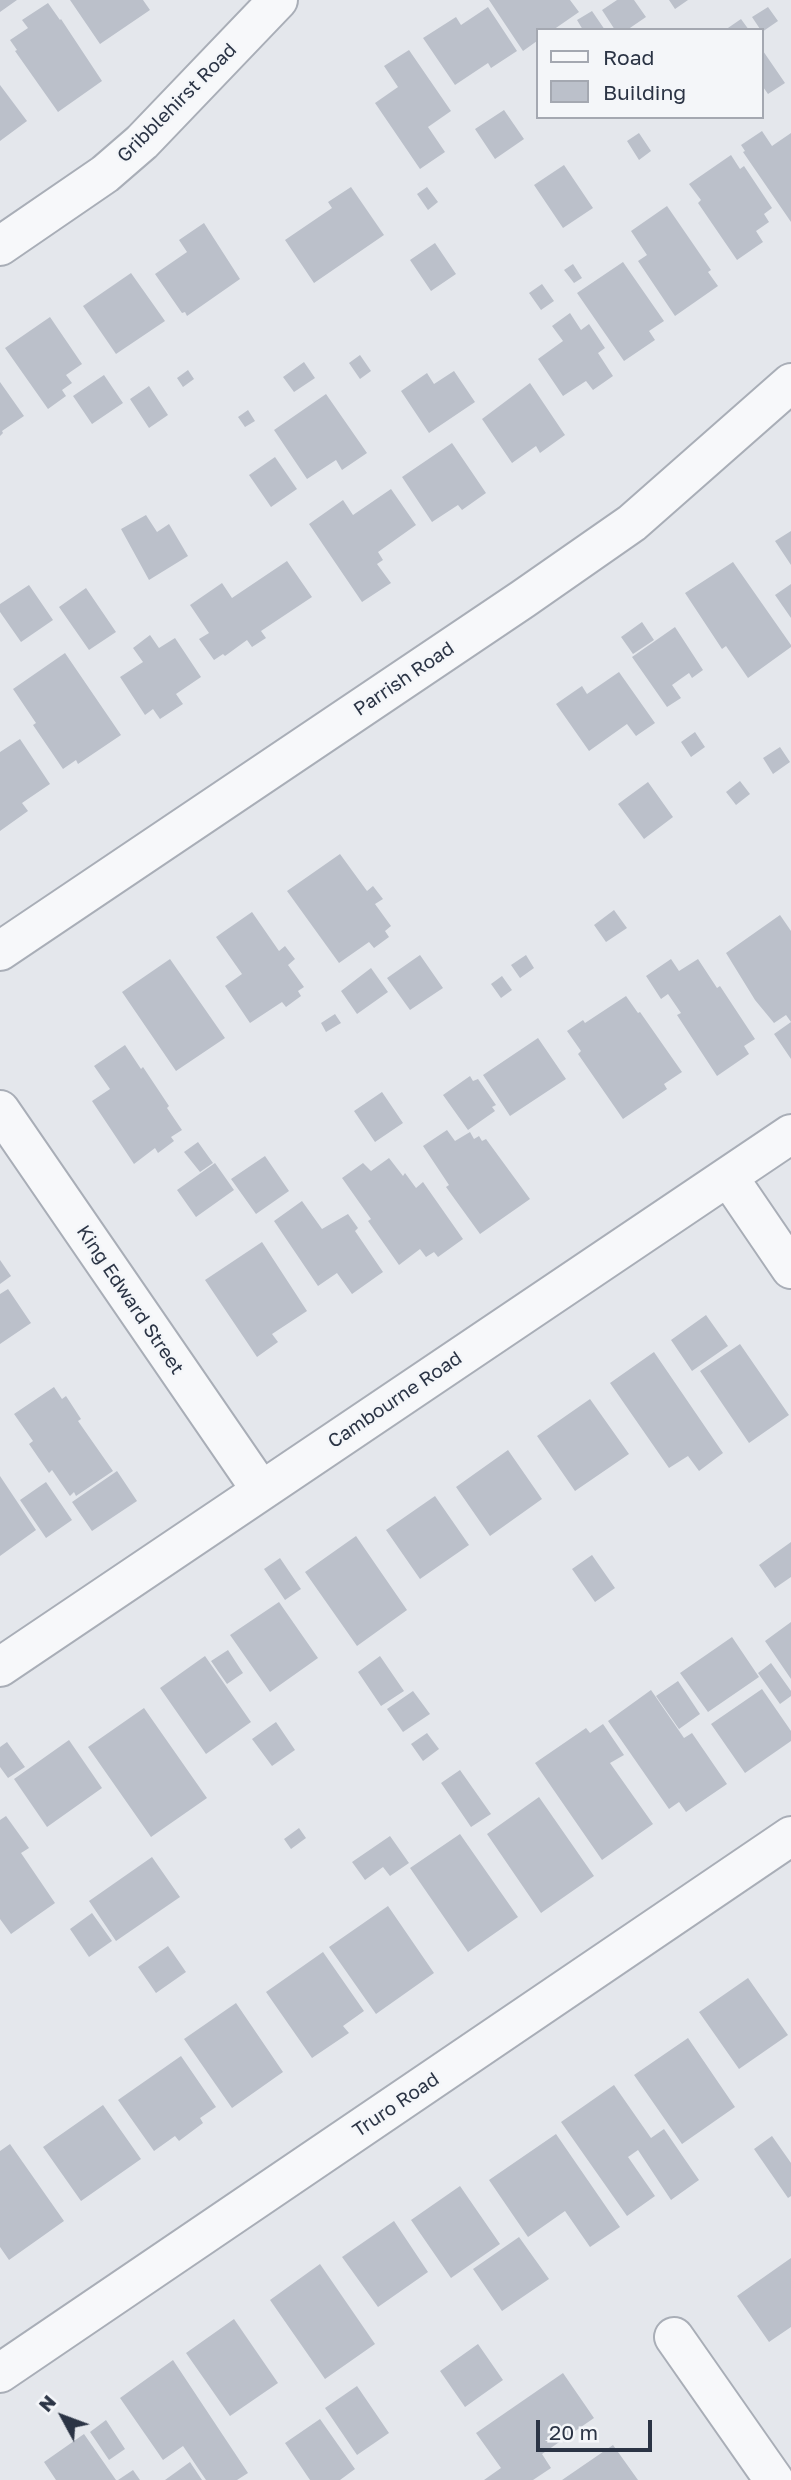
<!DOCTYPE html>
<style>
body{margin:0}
#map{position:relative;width:791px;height:2480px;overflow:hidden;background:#e4e7ec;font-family:"Golos Text",sans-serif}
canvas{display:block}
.legend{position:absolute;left:536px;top:28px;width:228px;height:91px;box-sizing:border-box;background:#f4f6f9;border:2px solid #a4a8b1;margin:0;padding:9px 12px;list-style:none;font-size:21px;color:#2b3445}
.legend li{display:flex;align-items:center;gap:14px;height:35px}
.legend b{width:35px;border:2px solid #a4a8b1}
.north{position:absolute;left:28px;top:2382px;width:70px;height:70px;-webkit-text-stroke:5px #f4f6f9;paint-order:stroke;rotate:311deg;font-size:19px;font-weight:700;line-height:28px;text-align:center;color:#2b3445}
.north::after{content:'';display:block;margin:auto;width:24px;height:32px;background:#2b3445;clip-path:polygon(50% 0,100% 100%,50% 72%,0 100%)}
.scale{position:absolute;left:536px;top:2420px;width:116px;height:32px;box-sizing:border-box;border:4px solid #2b3445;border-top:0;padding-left:9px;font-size:21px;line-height:24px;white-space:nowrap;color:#2b3445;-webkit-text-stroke:5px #f4f6f9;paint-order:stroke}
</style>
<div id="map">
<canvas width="791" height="2480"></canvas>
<ul class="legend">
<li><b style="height:9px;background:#f7f8fa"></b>Road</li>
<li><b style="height:19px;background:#bbc0ca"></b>Building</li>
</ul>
<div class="north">N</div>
<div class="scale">20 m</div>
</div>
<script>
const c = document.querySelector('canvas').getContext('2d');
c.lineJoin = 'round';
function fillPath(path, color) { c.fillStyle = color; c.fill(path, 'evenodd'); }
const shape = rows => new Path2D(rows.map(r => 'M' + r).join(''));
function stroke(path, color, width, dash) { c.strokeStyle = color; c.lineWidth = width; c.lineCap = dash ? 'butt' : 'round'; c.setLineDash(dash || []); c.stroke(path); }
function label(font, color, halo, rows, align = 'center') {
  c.font = font + ' "Golos Text",sans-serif'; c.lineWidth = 5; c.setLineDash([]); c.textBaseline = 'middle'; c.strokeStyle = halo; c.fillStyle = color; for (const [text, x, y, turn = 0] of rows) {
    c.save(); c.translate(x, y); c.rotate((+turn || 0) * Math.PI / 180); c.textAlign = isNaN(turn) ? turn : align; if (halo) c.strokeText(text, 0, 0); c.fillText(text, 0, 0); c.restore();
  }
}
const building = shape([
 [0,0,17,0,0,12],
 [70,0,143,0,150,10,100,44],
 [489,0,570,0,579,12,553,30,537,30,537,41,523,51],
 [617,0,634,0,646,17,627,30,615,30,602,10],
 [669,0,688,0,675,9],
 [48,3,60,20,61,19,102,81,58,112,15,51,17,50,10,40,28,28,22,20],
 [488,7,517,51,491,68,488,63,455,85,423,38,456,17,461,25],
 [768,7,778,21,762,32,752,17],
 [592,11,605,30,583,30,577,20],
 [741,19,749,30,725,30],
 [761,48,785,83,768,94,761,84],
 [409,50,451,111,428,127,445,152,420,169,375,103,398,87,384,66],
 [0,85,27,121,0,141],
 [504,110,524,139,495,159,475,129],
 [762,131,772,146,791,133,791,222,743,152,745,151,741,145],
 [639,133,651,151,639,160,627,141],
 [731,155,740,169,744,166,772,208,764,214,769,222,756,231,763,242,737,260,698,203,701,200,689,184],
 [564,165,593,208,563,228,534,185],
 [351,187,384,235,314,283,285,240,332,208,328,202],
 [427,187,438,202,428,210,417,194],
 [667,206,711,270,708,272,718,286,675,316,638,261,647,255,631,231],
 [204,223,240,279,187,316,185,312,182,313,155,274,187,252,179,240],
 [435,243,456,274,431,291,410,260],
 [623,262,664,321,649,331,655,340,624,361,577,293],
 [573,264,582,278,574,283,564,270],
 [131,273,165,321,116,354,83,306],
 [542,284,554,301,541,310,529,293],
 [570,313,581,330,589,324,605,348,598,353,613,376,593,390,586,381,563,396,538,359,563,341,552,326],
 [50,317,82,364,66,375,72,383,62,390,66,396,48,409,5,348],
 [360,355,371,371,360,379,349,363],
 [304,362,315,378,294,392,283,377],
 [188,370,194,379,183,387,177,378],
 [454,371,475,402,429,433,401,391,427,373,434,384],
 [104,375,123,403,92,424,73,396],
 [0,382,24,416,2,431,3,433,0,436],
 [530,383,565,435,540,453,536,446,512,463,482,419],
 [149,386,168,415,149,428,130,399],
 [326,394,367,453,342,470,336,460,307,479,274,430],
 [248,410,255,421,245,427,238,417],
 [452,443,486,493,462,510,458,505,432,522,402,477],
 [275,457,297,489,271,507,249,475],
 [391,489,416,525,378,552,383,560,377,564,391,583,362,602,309,524,343,500,353,515],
 [146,515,157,532,169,524,188,556,149,580,121,529],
 [791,531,791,565,775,541],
 [287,561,312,597,261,631,266,638,252,647,247,640,225,656,223,654,214,660,199,639,209,633,190,605,222,583,232,598],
 [733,562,791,645,791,647,748,678,726,646,722,649,685,593],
 [791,584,791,618,775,595],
 [29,585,53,620,21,642,0,612,0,604],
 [86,588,116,632,89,650,59,607],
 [642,622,654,640,633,654,621,637],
 [675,627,703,670,692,678,689,673,672,685,681,698,667,707,632,657],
 [150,635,159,648,175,638,201,677,176,694,183,704,160,719,153,709,145,715,120,677,143,662,133,648],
 [65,653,121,735,78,764,76,760,63,769,33,725,36,723,13,689],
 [619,672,655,723,636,736,627,724,589,751,556,704,582,686,587,694],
 [695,732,705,747,691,757,681,742],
 [20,739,50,784,22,803,28,811,0,831,0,752],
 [780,747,790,762,773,774,763,758],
 [740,781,750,794,736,805,726,792],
 [648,782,673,817,644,839,618,804],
 [340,854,367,891,373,886,383,899,375,904,391,926,385,931,389,937,374,948,369,942,339,963,287,891],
 [614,910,627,928,606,942,594,925],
 [252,912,279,951,285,946,295,959,288,965,304,987,298,991,301,996,286,1007,282,1002,250,1023,225,986,242,974,216,937],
 [780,915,791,931,791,1059,774,1034,791,1022,786,1015,774,1023,755,1000,726,953],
 [420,955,443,988,410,1010,387,978],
 [526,955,534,968,520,978,511,965],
 [170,959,225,1038,176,1071,122,992],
 [671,959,679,971,698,959,717,988,720,986,755,1039,744,1046,749,1054,717,1076,677,1015,681,1013,668,994,661,999,646,976],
 [371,968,388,992,357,1014,341,991],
 [502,976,512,990,501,998,491,984],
 [626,996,638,1013,640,1012,682,1072,664,1084,667,1089,623,1119,578,1054,581,1051,567,1031,583,1020,585,1023],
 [335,1014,341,1023,326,1032,321,1023],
 [538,1038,566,1079,510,1116,483,1075],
 [125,1045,141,1069,143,1067,169,1106,167,1108,182,1130,171,1137,174,1141,158,1153,155,1148,134,1164,92,1101,110,1089,94,1066],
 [470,1076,473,1081,478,1079,496,1105,492,1107,495,1111,468,1130,443,1095],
 [382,1092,403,1123,375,1142,354,1111],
 [447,1130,455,1141,470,1132,474,1139,479,1136,482,1141,486,1139,530,1199,480,1234,446,1187,449,1185,423,1146],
 [198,1142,213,1163,200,1172,184,1152],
 [265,1156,289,1191,256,1214,231,1179],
 [389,1158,403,1176,405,1173,416,1188,423,1182,463,1239,438,1257,434,1252,426,1257,420,1249,399,1265,368,1221,371,1219,342,1178,363,1163,371,1171],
 [215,1163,234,1190,196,1217,177,1190],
 [302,1201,322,1229,348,1214,358,1228,355,1231,383,1272,352,1294,337,1273,318,1286,274,1221],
 [262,1242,307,1311,272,1334,278,1342,257,1357,205,1280],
 [0,1260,11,1276,0,1284],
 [8,1289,31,1323,0,1344,0,1294],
 [706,1315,728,1346,692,1371,671,1340],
 [740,1344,789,1415,749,1443,700,1371],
 [654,1352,723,1453,699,1471,688,1456,669,1468,610,1383],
 [54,1387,62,1399,66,1396,81,1419,78,1421,113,1471,76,1496,74,1492,70,1496,52,1470,49,1473,29,1444,33,1441,14,1414],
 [590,1399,629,1454,575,1491,537,1436],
 [508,1450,542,1499,490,1536,456,1487],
 [117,1471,137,1501,92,1531,72,1502],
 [0,1476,36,1530,0,1556],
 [46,1482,72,1520,46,1538,20,1500],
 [435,1496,469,1545,420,1579,386,1530],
 [356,1536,407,1610,357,1646,305,1572],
 [791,1542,791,1577,775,1588,759,1565],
 [592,1555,615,1588,595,1602,572,1569],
 [280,1558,301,1589,285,1600,264,1569],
 [279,1602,318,1658,270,1692,230,1635],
 [791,1622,791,1679,765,1641],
 [732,1637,759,1677,708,1712,680,1673],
 [228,1650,243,1673,227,1684,211,1661],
 [205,1656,251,1722,206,1754,160,1688],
 [380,1656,404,1691,381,1706,358,1672],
 [771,1663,791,1691,791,1696,780,1704,758,1673],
 [678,1681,700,1714,679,1729,656,1696],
 [762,1689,791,1731,791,1741,745,1773,711,1724],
 [651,1690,684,1738,692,1733,727,1784,686,1812,679,1802,669,1809,608,1721],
 [413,1691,430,1714,403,1732,387,1709],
 [144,1708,207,1798,151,1837,88,1747],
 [276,1722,295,1750,272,1766,252,1739],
 [603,1724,624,1755,610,1763,653,1824,602,1860,535,1763,586,1728,590,1733],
 [427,1733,439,1749,423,1761,411,1744],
 [69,1740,102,1788,47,1827,14,1779],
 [7,1742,25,1767,8,1778,0,1767,0,1747],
 [460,1770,491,1814,471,1827,441,1783],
 [539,1797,594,1876,541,1913,487,1834],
 [6,1816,29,1848,21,1853,55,1903,11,1934,0,1919,0,1820],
 [299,1828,306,1838,291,1849,284,1839],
 [460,1834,518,1917,468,1952,410,1868],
 [390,1836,409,1863,390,1876,383,1867,365,1880,352,1862],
 [152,1857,180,1897,116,1941,89,1901],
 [388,1906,434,1973,376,2014,329,1947],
 [92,1913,112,1941,89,1957,70,1929],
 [168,1946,186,1972,156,1993,138,1967],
 [323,1952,364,2011,343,2026,349,2033,312,2058,266,1992],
 [748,1978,788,2035,739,2069,699,2012],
 [236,2003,283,2072,232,2108,184,2039],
 [688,2038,735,2107,682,2144,634,2075],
 [181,2056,216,2107,200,2118,203,2123,179,2141,175,2136,154,2151,118,2100],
 [614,2085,651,2138,664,2129,699,2180,671,2200,638,2150,628,2157,655,2196,627,2216,561,2122],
 [103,2105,141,2159,81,2201,43,2147],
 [556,2134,620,2227,590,2247,565,2211,528,2237,489,2180],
 [772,2136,791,2163,791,2196,788,2198,754,2149],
 [10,2144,64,2221,9,2260,0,2247,0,2151],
 [460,2186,500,2244,451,2278,411,2220],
 [394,2221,428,2272,378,2307,342,2257],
 [519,2237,549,2279,502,2311,473,2269],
 [791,2258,791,2327,769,2342,737,2296],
 [320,2264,375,2344,325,2379,270,2300],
 [234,2319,278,2383,230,2416,186,2353],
 [478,2344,503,2380,465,2407,440,2371],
 [173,2360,248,2473,237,2480,206,2480,183,2446,163,2460,120,2398],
 [563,2373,594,2418,542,2454,551,2468,533,2480,484,2480,501,2468,476,2433],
 [357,2386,389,2433,357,2455,325,2408],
 [320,2419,355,2469,340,2480,310,2480,285,2443],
 [106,2420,125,2449,109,2460,90,2432],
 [84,2434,116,2480,56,2480,44,2462],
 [613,2445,638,2480,562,2480],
 [190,2462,202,2480,165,2480],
 [133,2470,140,2480,118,2480]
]);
const street = shape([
 [0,246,105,174,142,142,278,0],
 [0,951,523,599,632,523,791,383],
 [0,1110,261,1490],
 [729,1178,791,1269],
 [0,1667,791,1134],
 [674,2337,774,2480],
 [0,2373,791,1836]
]);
const streetNames = [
 ["Gribblehirst Road",177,103,-45],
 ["Parrish Road",404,679,-34],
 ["King Edward Street",130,1300,56],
 ["Cambourne Road",395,1400,-34],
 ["Truro Road",396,2105,-34]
];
fillPath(building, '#bbc0ca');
stroke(street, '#a9aeb7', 42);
stroke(street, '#f7f8fa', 38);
label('19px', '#2b3445', '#f4f6f9', streetNames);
</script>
